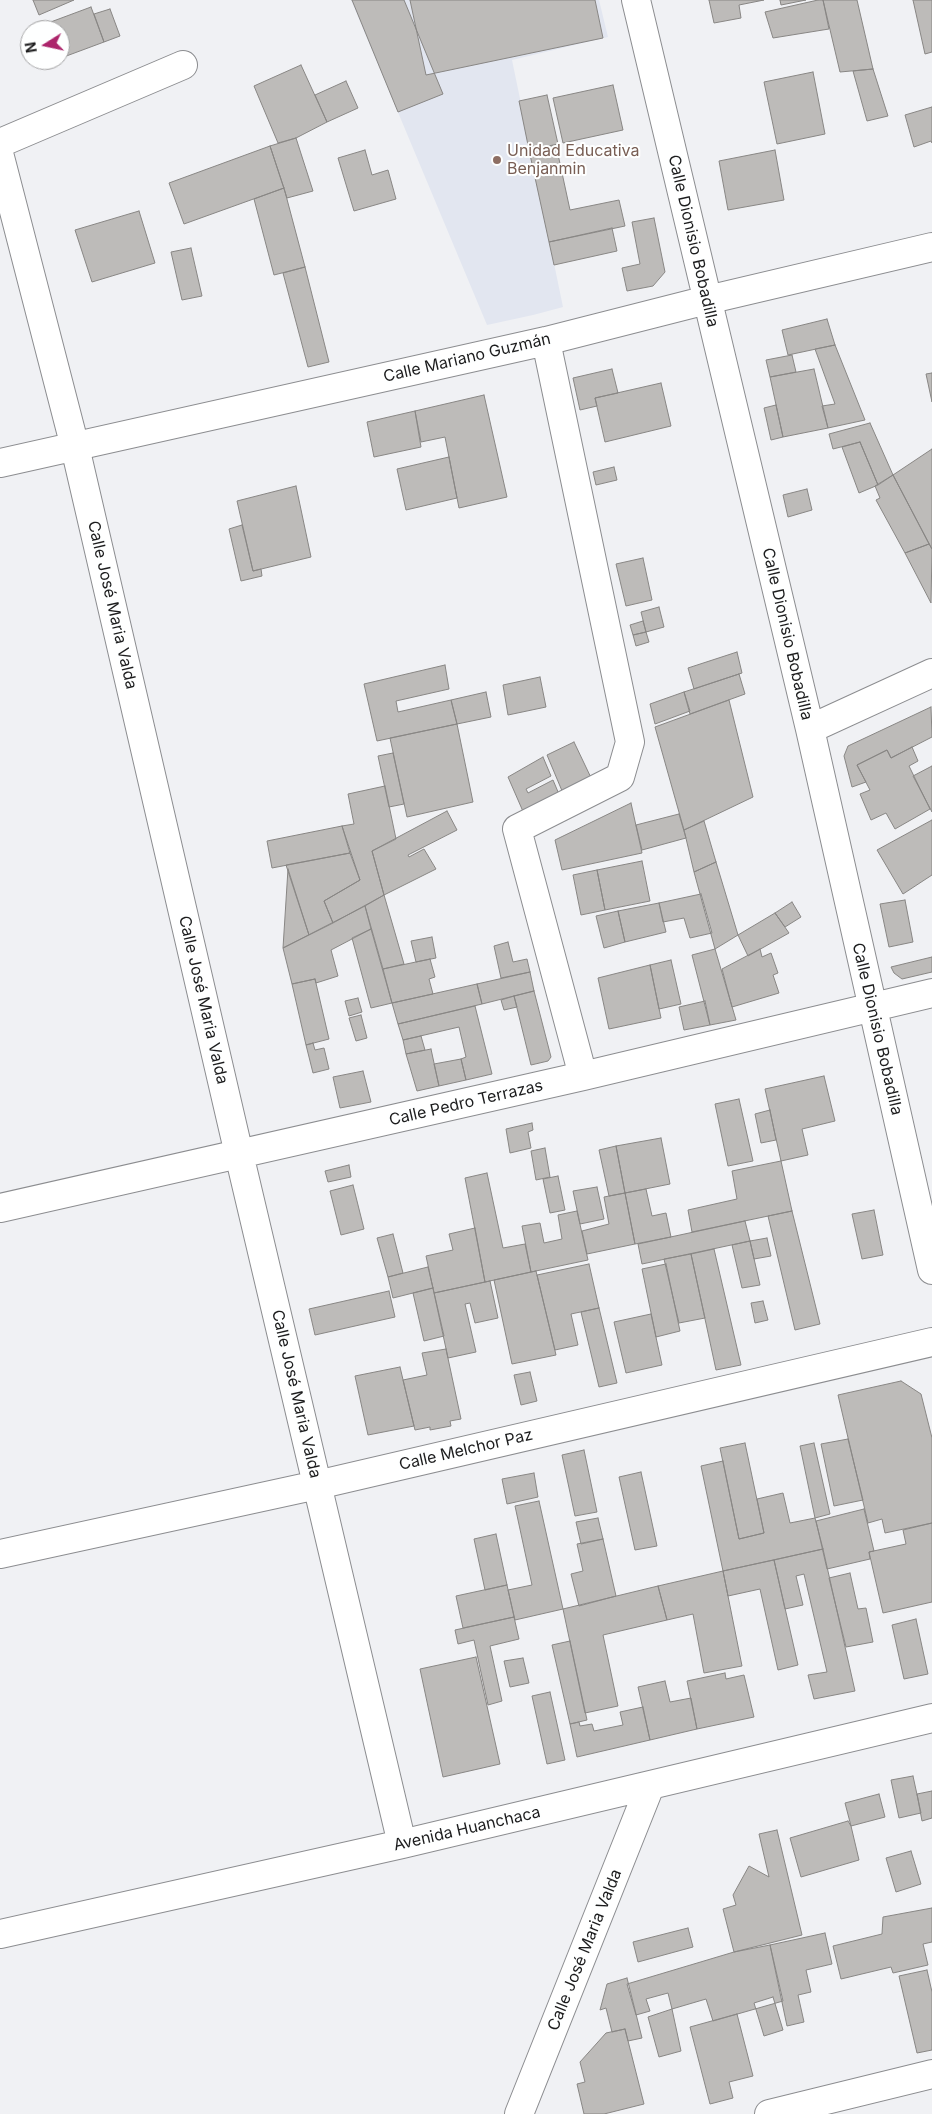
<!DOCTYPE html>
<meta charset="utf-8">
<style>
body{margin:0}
#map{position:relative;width:932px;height:2114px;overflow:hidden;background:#f0f1f4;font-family:Inter,sans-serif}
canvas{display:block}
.north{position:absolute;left:20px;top:20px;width:50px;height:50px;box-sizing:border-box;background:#feffff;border:1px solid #a4a4a5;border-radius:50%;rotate:260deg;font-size:14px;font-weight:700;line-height:20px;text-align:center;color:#1c1c1d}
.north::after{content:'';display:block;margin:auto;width:18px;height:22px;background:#ac256b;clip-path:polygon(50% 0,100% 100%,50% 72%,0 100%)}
</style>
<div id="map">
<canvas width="932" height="2114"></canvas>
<div class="north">N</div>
</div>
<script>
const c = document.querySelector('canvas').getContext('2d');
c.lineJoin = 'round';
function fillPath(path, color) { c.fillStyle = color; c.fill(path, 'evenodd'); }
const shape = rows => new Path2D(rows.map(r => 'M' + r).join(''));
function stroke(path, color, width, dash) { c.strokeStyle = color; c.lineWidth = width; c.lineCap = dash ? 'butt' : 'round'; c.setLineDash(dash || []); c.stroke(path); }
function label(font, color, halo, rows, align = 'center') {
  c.font = font + ' Inter,sans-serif'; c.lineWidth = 4; c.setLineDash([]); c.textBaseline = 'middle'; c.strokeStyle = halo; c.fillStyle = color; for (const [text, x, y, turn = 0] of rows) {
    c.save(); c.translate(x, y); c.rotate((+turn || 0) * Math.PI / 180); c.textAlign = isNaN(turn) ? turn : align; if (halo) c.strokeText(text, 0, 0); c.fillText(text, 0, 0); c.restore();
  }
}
const built = shape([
 [351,0,599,0,608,37,512,60,563,307,533,315,487,325]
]);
const building = shape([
 [33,0,74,0,39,15,33,0],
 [352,0,404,0,443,94,398,112,352,0],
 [410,0,595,0,603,38,426,75,410,0],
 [709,0,764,0,739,5,741,18,714,23,709,0],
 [780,0,806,0,781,5,780,0],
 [818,0,823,0,829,29,773,38,765,12,818,0],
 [823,0,857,0,873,69,840,72,823,0],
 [913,0,932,0,932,52,925,54,913,0],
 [91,7,104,42,61,58,60,30,51,30,48,23,91,7],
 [110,9,120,36,104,42,94,14,110,9],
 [301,65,327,122,296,138,278,143,254,86,301,65],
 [873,69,888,116,867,121,853,71,873,69],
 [813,72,825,134,777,144,764,82,813,72],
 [346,81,358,108,327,122,315,95,346,81],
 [613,85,623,130,563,143,553,98,613,85],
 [547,95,558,144,529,150,519,101,547,95],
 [932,107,932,143,931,141,914,147,905,115,932,107],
 [296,138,313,191,287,198,270,146,296,138],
 [556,145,570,210,619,200,625,226,549,242,529,150,556,145],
 [270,146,284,188,184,224,169,183,270,146],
 [365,150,372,175,388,170,396,199,354,211,338,158,365,150],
 [775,150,784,200,728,210,719,161,775,150],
 [284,188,305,267,274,275,254,199,284,188],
 [139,211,155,263,92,282,75,230,139,211],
 [654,218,665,272,653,286,627,291,622,268,640,264,632,222,654,218],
 [612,228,617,251,554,265,549,242,612,228],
 [191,248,202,296,182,300,171,252,191,248],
 [305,267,329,362,308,367,283,273,305,267],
 [827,319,835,345,788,355,782,330,827,319],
 [835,345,865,420,828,428,822,406,835,404,815,349,835,345],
 [792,355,796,372,770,377,766,360,792,355],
 [612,369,618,393,595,398,597,406,580,410,573,378,612,369],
 [814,369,828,428,783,437,770,377,814,369],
 [932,373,932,402,926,374,932,373],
 [661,383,671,426,605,442,595,398,661,383],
 [484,395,507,497,459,508,445,437,421,442,415,411,484,395],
 [776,405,783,437,771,440,764,408,776,405],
 [415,411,421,447,374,457,367,422,415,411],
 [870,423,893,475,878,485,860,442,833,449,829,434,870,423],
 [860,442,878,485,859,493,842,447,860,442],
 [932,449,932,549,893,475,932,449],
 [449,457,457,498,406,510,397,469,449,457],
 [614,467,617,480,596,485,593,472,614,467],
 [893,475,929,544,905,553,876,500,880,498,875,486,893,475],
 [296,486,311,557,253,571,237,501,296,486],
 [807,489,812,510,788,517,783,495,807,489],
 [242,525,253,571,261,569,262,576,241,581,229,529,242,525],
 [929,544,932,549,931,603,905,553,929,544],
 [643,558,652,600,626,606,616,564,643,558],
 [659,607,664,627,646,632,641,612,659,607],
 [643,621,646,632,633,635,630,625,643,621],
 [646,632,649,642,636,646,633,635,646,632],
 [737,652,742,673,694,689,688,668,737,652],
 [445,665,449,689,396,701,398,712,451,700,457,724,377,741,364,684,445,665],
 [739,674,745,694,690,714,684,692,739,674],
 [540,677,546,707,508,715,503,685,540,677],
 [486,692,491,717,457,724,451,700,486,692],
 [684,692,690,711,655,724,650,704,684,692],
 [729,700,753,797,684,830,655,727,729,700],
 [931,707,932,737,891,758,887,750,857,765,866,782,852,787,844,756,848,746,931,707],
 [457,724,473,802,407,817,390,738,457,724],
 [574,742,594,784,565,798,547,755,574,742],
 [912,747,918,761,909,766,930,809,895,829,886,813,871,820,860,794,870,790,857,765,887,750,891,758,912,747],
 [393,753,404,804,389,807,378,756,393,753],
 [543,757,551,776,526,789,528,793,553,780,561,799,525,816,508,777,543,757],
 [932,766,932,812,913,776,932,766],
 [385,786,396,839,372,851,384,895,333,923,324,901,360,880,342,826,354,824,348,794,385,786],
 [631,803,642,853,562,870,555,840,631,803],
 [447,811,457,830,408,855,409,857,424,849,436,869,384,895,372,851,447,811],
 [679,814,686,838,642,850,636,825,679,814],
 [932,820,932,875,903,894,877,850,932,820],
 [704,821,716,862,694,872,684,830,704,821],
 [342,826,350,853,272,868,267,841,342,826],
 [350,853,360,880,324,901,333,923,309,935,286,865,350,853],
 [642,861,650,901,605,910,597,870,642,861],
 [716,862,738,935,715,949,694,872,716,862],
 [288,869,309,935,283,948,288,869],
 [597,870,605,910,581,915,573,875,597,870],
 [701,894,712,933,690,938,684,918,663,922,659,903,701,894],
 [384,895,404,964,383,969,365,906,384,895],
 [905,900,913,942,889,947,880,904,905,900],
 [792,902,801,917,785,927,775,913,792,902],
 [659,903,666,932,625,942,618,911,659,903],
 [365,906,371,929,331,950,338,976,316,983,315,979,292,984,283,948,365,906],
 [618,911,625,942,604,948,596,916,618,911],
 [775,913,789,933,748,956,738,935,775,913],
 [371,929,392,1003,371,1008,352,938,371,929],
 [432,937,436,958,416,962,411,941,432,937],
 [508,942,513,962,527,959,530,972,501,978,494,946,508,942],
 [715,949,736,1020,710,1025,692,955,715,949],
 [760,949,762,957,771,953,778,973,773,975,779,993,732,1007,722,969,760,949],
 [932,957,932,972,902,979,894,973,891,967,932,957],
 [430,959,435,977,429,979,433,994,392,1003,383,969,430,959],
 [671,960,681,1004,659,1009,650,965,671,960],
 [650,965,661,1018,609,1029,598,978,650,965],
 [530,972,534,991,482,1004,477,984,530,972],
 [315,979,329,1039,306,1045,292,984,315,979],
 [477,984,482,1004,398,1024,392,1003,477,984],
 [534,991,551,1057,548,1061,531,1065,514,996,534,991],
 [514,996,517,1007,504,1010,501,1000,514,996],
 [358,998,362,1012,349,1016,345,1001,358,998],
 [705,1001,710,1025,684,1030,679,1007,705,1001],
 [475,1006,492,1074,466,1080,461,1059,466,1057,459,1027,403,1040,398,1024,475,1006],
 [361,1015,367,1038,356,1041,349,1018,361,1015],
 [421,1036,425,1050,406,1054,403,1040,421,1036],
 [313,1043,315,1050,324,1048,329,1069,313,1073,306,1045,313,1043],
 [431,1049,439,1086,417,1091,406,1054,431,1049],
 [461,1059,466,1080,439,1086,434,1064,461,1059],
 [363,1071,371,1102,340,1108,333,1077,363,1071],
 [824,1076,835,1121,802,1129,808,1155,781,1161,765,1089,824,1076],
 [739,1099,753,1161,728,1166,715,1104,739,1099],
 [770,1110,776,1140,761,1143,755,1114,770,1110],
 [532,1123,533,1130,528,1132,531,1148,510,1153,506,1129,532,1123],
 [661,1138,670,1184,625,1193,616,1146,661,1138],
 [616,1146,625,1193,609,1196,599,1150,616,1146],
 [545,1148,550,1177,536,1180,531,1151,545,1148],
 [781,1161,792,1211,692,1232,688,1210,737,1199,732,1171,781,1161],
 [349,1165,351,1177,328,1182,325,1171,349,1165],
 [487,1173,503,1248,525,1244,531,1272,485,1282,465,1178,487,1173],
 [558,1176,565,1210,550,1213,543,1179,558,1176],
 [353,1185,364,1229,341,1235,330,1191,353,1185],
 [597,1187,604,1219,580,1224,573,1191,597,1187],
 [646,1189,652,1216,666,1213,671,1237,635,1244,625,1193,646,1189],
 [625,1193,635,1244,587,1254,582,1231,609,1224,604,1197,625,1193],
 [874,1210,883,1255,862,1259,852,1214,874,1210],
 [577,1211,588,1260,531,1272,522,1226,540,1223,544,1243,562,1239,558,1215,577,1211],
 [792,1211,820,1324,795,1330,768,1216,792,1211],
 [745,1221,750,1241,642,1264,638,1244,745,1221],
 [475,1228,485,1282,434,1293,426,1256,453,1250,449,1234,475,1228],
 [393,1234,403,1273,388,1277,377,1238,393,1234],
 [767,1238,771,1256,754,1259,750,1241,767,1238],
 [750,1241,760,1285,742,1288,732,1245,750,1241],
 [714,1249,741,1365,716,1370,691,1254,714,1249],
 [691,1254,705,1318,679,1323,664,1259,691,1254],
 [589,1264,599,1308,571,1314,578,1345,555,1350,537,1275,589,1264],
 [666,1264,680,1331,656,1337,642,1269,666,1264],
 [428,1267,433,1288,393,1298,388,1277,428,1267],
 [536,1271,556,1355,512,1364,494,1280,536,1271],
 [490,1281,498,1318,475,1323,470,1303,465,1304,476,1352,448,1358,434,1293,490,1281],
 [433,1288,444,1336,424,1341,413,1293,433,1288],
 [389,1291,395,1317,315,1335,309,1309,389,1291],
 [763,1301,768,1320,755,1323,751,1303,763,1301],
 [599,1308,617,1383,599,1387,581,1312,599,1308],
 [651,1314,662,1365,626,1373,614,1322,651,1314],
 [446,1349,461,1419,450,1421,451,1426,430,1430,430,1427,415,1430,403,1380,427,1375,422,1353,446,1349],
 [400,1367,414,1426,368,1435,355,1376,400,1367],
 [530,1372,537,1401,521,1405,514,1375,530,1372],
 [901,1381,921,1394,932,1438,932,1523,885,1533,882,1519,868,1523,838,1395,901,1381],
 [848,1439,863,1500,834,1506,821,1444,848,1439],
 [745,1443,764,1533,739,1539,720,1448,745,1443],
 [814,1443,830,1514,815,1518,800,1446,814,1443],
 [584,1450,597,1512,575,1516,562,1455,584,1450],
 [723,1461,739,1539,764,1533,757,1499,783,1493,790,1523,815,1518,823,1549,723,1571,701,1466,723,1461],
 [641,1472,657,1546,635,1550,619,1477,641,1472],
 [534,1473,538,1497,507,1504,502,1479,534,1473],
 [539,1501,563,1609,515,1620,508,1590,532,1585,515,1506,539,1501],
 [864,1509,874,1551,869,1552,870,1559,827,1569,816,1521,864,1509],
 [598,1518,603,1539,581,1544,576,1522,598,1518],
 [932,1523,932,1602,883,1613,869,1552,906,1544,903,1530,932,1523],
 [496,1534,507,1585,485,1590,474,1539,496,1534],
 [603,1539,616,1596,579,1606,571,1574,583,1571,577,1544,603,1539],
 [823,1549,855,1691,814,1699,808,1675,827,1672,804,1574,796,1576,803,1605,785,1609,774,1560,823,1549],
 [774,1560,798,1665,778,1670,760,1589,728,1596,723,1571,774,1560],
 [723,1571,742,1666,704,1673,693,1614,667,1620,658,1586,723,1571],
 [850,1573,858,1609,866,1608,873,1642,846,1647,829,1578,850,1573],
 [507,1585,514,1617,463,1628,456,1596,507,1585],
 [658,1586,667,1620,603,1635,618,1706,585,1713,563,1609,658,1586],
 [514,1617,519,1639,490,1646,502,1701,488,1705,474,1640,458,1644,455,1630,514,1617],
 [916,1619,928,1674,904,1679,892,1625,916,1619],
 [570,1641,587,1720,570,1724,552,1645,570,1641],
 [476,1657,500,1764,443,1777,420,1669,476,1657],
 [523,1658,529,1683,510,1687,504,1661,523,1658],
 [725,1673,726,1679,744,1675,754,1717,697,1729,687,1681,725,1673],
 [665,1681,670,1702,691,1698,697,1729,650,1740,638,1687,665,1681],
 [550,1692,565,1760,547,1764,532,1696,550,1692],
 [643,1707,650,1740,577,1757,570,1724,579,1722,580,1726,592,1724,594,1731,623,1725,620,1712,643,1707],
 [913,1776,921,1813,899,1818,891,1780,913,1776],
 [932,1791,932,1818,922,1821,917,1794,932,1791],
 [879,1794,885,1817,851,1826,845,1803,879,1794],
 [848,1821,851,1826,859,1860,801,1877,790,1838,848,1821],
 [777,1830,802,1935,734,1952,723,1909,736,1905,733,1895,749,1866,769,1877,759,1834,777,1830],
 [911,1851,921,1884,896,1892,886,1858,911,1851],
 [932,1908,932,1942,923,1944,928,1965,893,1973,891,1967,841,1979,833,1946,882,1934,883,1917,932,1908],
 [688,1928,693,1947,638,1962,633,1942,688,1928],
 [825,1933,832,1964,806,1970,811,1992,798,1995,804,2022,787,2026,770,1945,825,1933],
 [770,1945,783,2001,713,2021,706,1999,672,2009,668,1993,646,1999,650,2011,636,2015,627,1984,734,1952,770,1945],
 [927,1970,932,1992,932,2050,917,2053,899,1976,927,1970],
 [627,1978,642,2038,628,2041,625,2029,612,2032,606,2008,600,2010,607,1984,627,1978],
 [773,1997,783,2030,764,2036,754,2003,773,1997],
 [672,2009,681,2051,659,2057,648,2017,672,2009],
 [737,2014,753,2076,729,2082,733,2098,710,2104,690,2027,737,2014],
 [625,2029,644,2104,604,2114,584,2114,577,2084,585,2082,580,2062,606,2033,625,2029]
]);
const minor = shape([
 [636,0,810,729,932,1270],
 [0,143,183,65],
 [0,157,75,447,239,1154,402,1844],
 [546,341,630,742,620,777,517,829,583,1076],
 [0,463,546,341,707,300,932,247],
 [810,729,932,673],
 [0,1208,583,1076,932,993],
 [0,1554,317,1485,932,1342],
 [0,1934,402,1844,932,1718],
 [519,2114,650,1786],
 [769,2114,932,2074]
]);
const markers = [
 [497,160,5,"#8d6e63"]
];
const educationNames = [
 ["Unidad Educativa",507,151],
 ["Benjanmin",507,169]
];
const streetNames = [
 ["Calle Dionisio Bobadilla",693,241,77],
 ["Calle Mariano Guzmán",467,358,-13],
 ["Calle José Maria Valda",112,605,77],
 ["Calle Dionisio Bobadilla",787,634,77],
 ["Calle José Maria Valda",203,1000,77],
 ["Calle Dionisio Bobadilla",877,1029,77],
 ["Calle Pedro Terrazas",466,1103,-13],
 ["Calle José Maria Valda",296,1394,77],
 ["Calle Melchor Paz",466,1450,-13],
 ["Avenida Huanchaca",467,1829,-13],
 ["Calle José Maria Valda",585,1950,-68]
];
fillPath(built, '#e2e6f0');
fillPath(building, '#bdbbb9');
stroke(building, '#888684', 1);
stroke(minor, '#8c8d90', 30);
stroke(minor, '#fff', 28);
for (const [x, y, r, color] of markers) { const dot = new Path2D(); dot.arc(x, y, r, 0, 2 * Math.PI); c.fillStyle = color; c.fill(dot); stroke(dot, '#feffff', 2); }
label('16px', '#785e54', '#feffff', educationNames, 'left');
label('16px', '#1c1c1d', '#feffff', streetNames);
</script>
